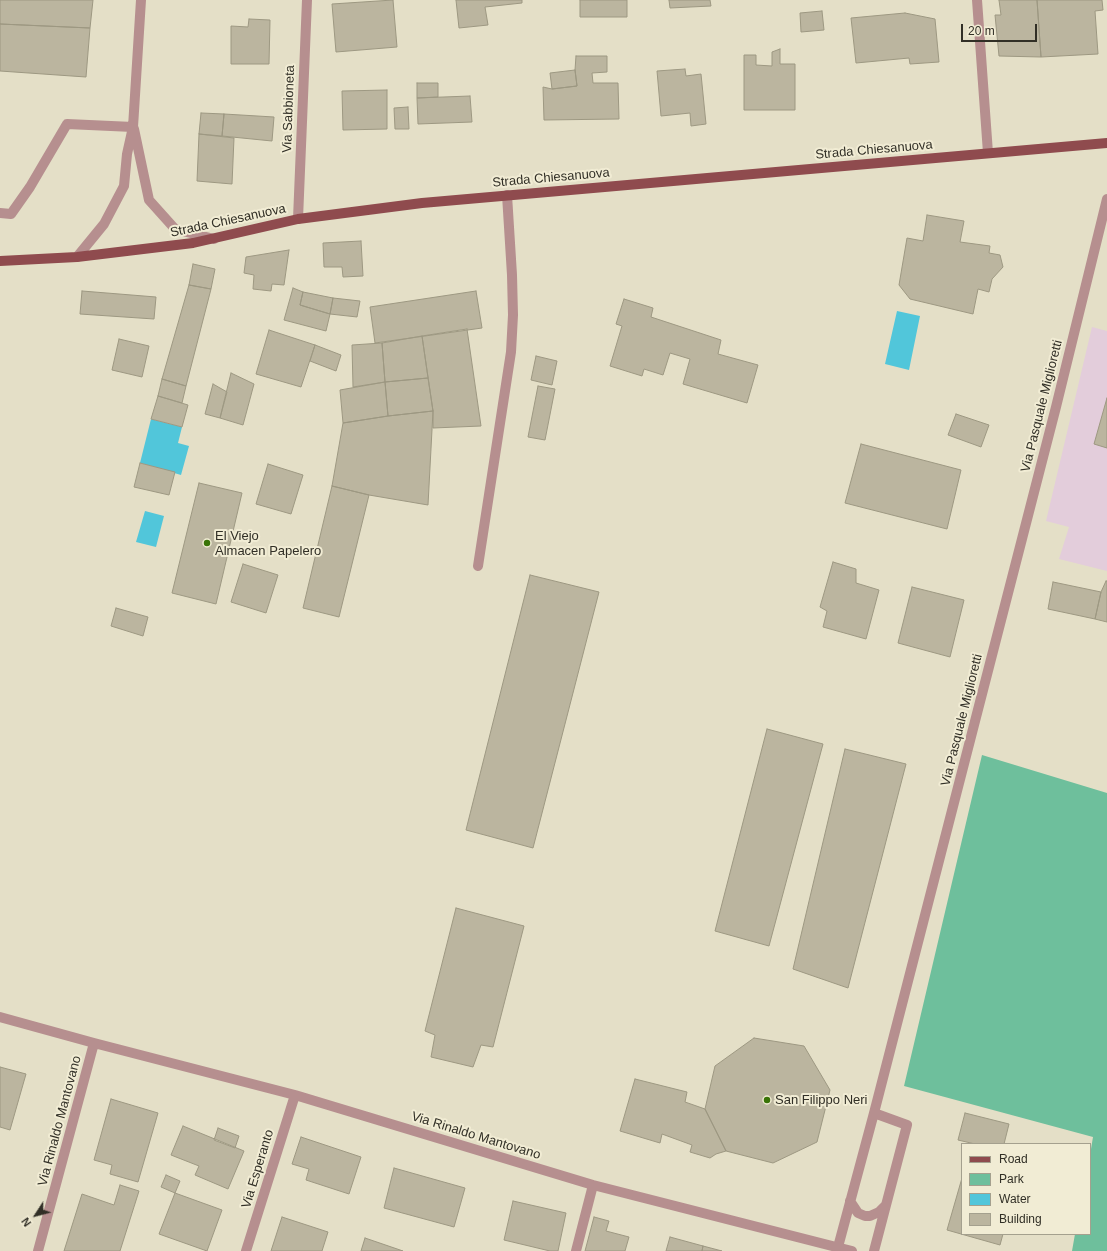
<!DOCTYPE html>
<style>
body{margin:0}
#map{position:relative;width:1107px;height:1251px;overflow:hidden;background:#e4dfc7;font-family:Helvetica,sans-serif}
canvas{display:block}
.legend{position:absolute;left:961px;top:1143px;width:130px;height:92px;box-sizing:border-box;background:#f1ecd4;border:1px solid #a4a08e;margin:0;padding:5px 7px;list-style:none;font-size:12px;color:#312f26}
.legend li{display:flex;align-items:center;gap:8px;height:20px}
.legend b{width:20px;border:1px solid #a4a08e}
.north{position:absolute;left:16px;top:1195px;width:40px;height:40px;-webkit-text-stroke:3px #f1ecd4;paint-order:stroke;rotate:234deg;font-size:11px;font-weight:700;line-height:16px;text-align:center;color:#312f26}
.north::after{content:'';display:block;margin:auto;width:14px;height:18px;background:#312f26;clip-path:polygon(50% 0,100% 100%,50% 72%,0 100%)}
.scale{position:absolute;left:961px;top:24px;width:76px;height:18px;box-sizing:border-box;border:2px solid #312f26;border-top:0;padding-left:5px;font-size:12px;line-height:14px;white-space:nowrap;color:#312f26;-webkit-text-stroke:3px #f1ecd4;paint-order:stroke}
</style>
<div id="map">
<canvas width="1107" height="1251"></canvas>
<ul class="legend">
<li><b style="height:5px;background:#8f4b4e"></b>Road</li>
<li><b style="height:11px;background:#6ebf9c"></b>Park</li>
<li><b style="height:11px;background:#51c6da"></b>Water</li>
<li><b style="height:11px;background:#bbb59f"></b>Building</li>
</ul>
<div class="north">N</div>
<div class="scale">20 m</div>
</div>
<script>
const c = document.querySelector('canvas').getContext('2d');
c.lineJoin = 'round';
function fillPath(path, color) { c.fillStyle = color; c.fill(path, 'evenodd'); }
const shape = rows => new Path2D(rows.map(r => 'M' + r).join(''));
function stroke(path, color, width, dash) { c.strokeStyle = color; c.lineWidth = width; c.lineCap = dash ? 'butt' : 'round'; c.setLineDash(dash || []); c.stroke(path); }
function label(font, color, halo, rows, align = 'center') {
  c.font = font + ' Helvetica,sans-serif'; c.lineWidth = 4; c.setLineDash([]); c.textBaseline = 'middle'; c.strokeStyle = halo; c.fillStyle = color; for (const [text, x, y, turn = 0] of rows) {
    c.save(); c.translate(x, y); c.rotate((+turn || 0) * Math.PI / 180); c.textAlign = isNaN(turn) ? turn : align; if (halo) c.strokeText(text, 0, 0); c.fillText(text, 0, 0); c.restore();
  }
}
const education = shape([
 [1092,327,1107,331,1107,571,1059,559,1069,527,1046,521]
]);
const green = shape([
 [982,755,1107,793,1107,1251,1072,1251,1075,1234,1090,1234,1090,1155,1093,1137,904,1086]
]);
const water = shape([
 [897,311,920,316,909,370,885,364],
 [151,419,182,427,178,443,189,446,181,475,140,463],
 [145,511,164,516,156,547,136,542]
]);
const building = shape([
 [0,0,93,0,90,28,0,24,0,0],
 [393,0,397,47,336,52,332,4,393,0],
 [456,0,522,0,522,3,485,7,488,25,459,28,456,0],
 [580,0,627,0,627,17,580,17,580,0],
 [669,0,710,0,711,6,670,8,669,0],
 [999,0,1037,0,1041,57,999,56,995,15,1001,15,999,0],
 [1037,0,1102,0,1103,10,1095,11,1098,54,1041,57,1037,0],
 [822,11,824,30,801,32,800,13,822,11],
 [905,13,935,19,939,62,910,64,909,58,856,63,851,18,905,13],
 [249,19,270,20,269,64,231,64,231,26,248,27,249,19],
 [0,24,90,28,86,77,0,71,0,24],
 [780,49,780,64,795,64,795,110,744,110,744,55,756,55,756,65,772,66,772,52,780,49],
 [576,56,607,56,607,72,592,73,593,83,618,83,619,119,544,120,543,87,552,89,577,86,575,70,576,56],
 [685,69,686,76,701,74,706,124,691,126,690,113,661,116,657,71,685,69],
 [575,70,577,86,552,89,550,73,575,70],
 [417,83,438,83,438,97,417,98,417,83],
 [387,90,387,129,343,130,342,91,387,90],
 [470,96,472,122,418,124,417,98,470,96],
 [408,107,409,129,395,129,394,108,408,107],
 [201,113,224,114,222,136,199,134,201,113],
 [224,114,274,117,272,141,222,136,224,114],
 [199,134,234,138,232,184,197,181,199,134],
 [927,215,964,221,960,242,990,246,989,253,1000,255,1003,267,992,279,989,292,978,289,973,314,910,299,899,285,907,238,923,241,927,215],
 [361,241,363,276,343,277,342,267,324,267,323,243,361,241],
 [289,250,284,285,272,284,271,291,253,289,254,275,244,273,246,257,289,250],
 [193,264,215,269,211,289,189,285,193,264],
 [189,285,211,289,186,386,162,379,189,285],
 [293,288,303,292,300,305,330,314,326,331,284,320,293,288],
 [82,291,156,297,154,319,80,314,82,291],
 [476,291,482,328,375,343,370,307,476,291],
 [303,292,333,298,330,314,300,305,303,292],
 [333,298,360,301,357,317,330,314,333,298],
 [624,299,653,308,651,317,721,340,718,354,758,365,747,403,683,384,690,359,670,353,663,375,644,369,642,376,610,366,622,326,616,324,624,299],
 [467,329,481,426,433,428,433,411,422,336,467,329],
 [269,330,315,345,301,387,256,374,269,330],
 [422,336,428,378,385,382,382,343,422,336],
 [119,339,149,346,142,377,112,370,119,339],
 [382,343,385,382,353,387,352,345,382,343],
 [315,345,341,355,336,371,310,361,315,345],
 [536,356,557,361,552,385,531,380,536,356],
 [231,373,254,384,243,425,220,418,231,373],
 [428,378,433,411,388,416,385,382,428,378],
 [162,379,186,386,182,403,158,396,162,379],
 [385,382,388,416,343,423,340,390,385,382],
 [213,384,227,392,220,418,205,414,213,384],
 [538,386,555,389,545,440,528,437,538,386],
 [158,396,188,405,182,427,151,419,158,396],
 [1107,398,1107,448,1094,444,1107,398],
 [433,411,428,505,369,495,332,486,343,423,388,416,433,411],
 [956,414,989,425,981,447,948,435,956,414],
 [861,444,961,470,947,529,845,503,861,444],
 [140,463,175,472,169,495,134,487,140,463],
 [268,464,303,475,291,514,256,504,268,464],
 [199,483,242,493,216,604,172,593,199,483],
 [332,486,369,495,339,617,303,608,332,486],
 [833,562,856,569,856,583,879,590,866,639,823,627,827,611,820,607,833,562],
 [243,564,278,575,266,613,231,602,243,564],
 [530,575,599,592,533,848,466,830,530,575],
 [1106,581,1107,581,1107,622,1095,619,1101,592,1106,581],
 [1053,582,1101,592,1095,619,1048,609,1053,582],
 [912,587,964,600,950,657,898,643,912,587],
 [116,608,148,617,143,636,111,626,116,608],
 [767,729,823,744,769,946,715,931,767,729],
 [845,749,906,764,848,988,793,969,845,749],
 [456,908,524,926,493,1047,481,1045,473,1067,431,1057,435,1035,425,1031,456,908],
 [754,1038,804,1046,830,1090,817,1142,773,1163,726,1151,705,1109,715,1066,754,1038],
 [0,1067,26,1074,10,1130,0,1127,0,1067],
 [635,1079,687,1092,685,1102,705,1109,726,1151,716,1154,710,1158,690,1152,692,1145,662,1134,660,1143,620,1131,635,1079],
 [111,1099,158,1113,138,1182,110,1174,112,1165,94,1160,111,1099],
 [965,1113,1009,1124,1004,1144,975,1144,958,1140,965,1113],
 [183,1126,244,1151,228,1189,195,1175,199,1166,171,1155,183,1126],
 [218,1128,239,1136,235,1148,214,1140,218,1128],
 [301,1137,361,1157,349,1194,306,1180,309,1169,292,1164,301,1137],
 [394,1168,465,1188,454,1227,384,1208,394,1168],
 [166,1175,180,1181,175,1193,161,1187,166,1175],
 [962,1178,962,1234,1003,1234,1000,1245,947,1230,962,1178],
 [120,1185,139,1191,120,1251,64,1251,82,1194,114,1205,120,1185],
 [175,1193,222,1210,207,1251,159,1234,175,1193],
 [513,1201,566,1213,558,1251,550,1251,504,1240,513,1201],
 [282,1217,328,1232,322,1251,271,1251,282,1217],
 [594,1217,609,1221,606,1231,629,1237,625,1251,585,1251,594,1217],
 [670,1237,703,1246,702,1251,666,1251,670,1237],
 [365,1238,403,1251,361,1251,365,1238],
 [703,1246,722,1251,702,1251,703,1246]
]);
const minor = shape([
 [977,0,988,153],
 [134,129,149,200,175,229,214,239],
 [0,213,11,214,30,187,67,124,133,127],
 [298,219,307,0],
 [77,257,104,224,124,186,127,154,133,127,141,0],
 [478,566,511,352,513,315,512,275,507,195],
 [0,1017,94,1043,295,1095,593,1185,852,1251],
 [850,1201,858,1213,865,1216,870,1216,879,1212,886,1205],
 [838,1247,874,1113,1056,407,1107,199],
 [38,1251,94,1043],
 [246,1251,295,1095],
 [576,1251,593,1185],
 [874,1251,907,1125,874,1113]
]);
const major = shape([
 [0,261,77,257,193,243,298,219,422,203,1107,143]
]);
const markers = [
 [207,543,4,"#397407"],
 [767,1100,4,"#397407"]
];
const streetNames = [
 ["Via Sabbioneta",289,109,-88],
 ["Strada Chiesanuova",874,150,-5],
 ["Strada Chiesanuova",551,178,-5],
 ["Strada Chiesanuova",228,221,-12],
 ["Via Pasquale Miglioretti",1042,406,-76],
 ["Via Pasquale Miglioretti",962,720,-76],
 ["Via Rinaldo Mantovano",60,1121,-75],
 ["Via Rinaldo Mantovano",476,1136,17],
 ["Via Esperanto",258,1169,-73]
];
const poiNames = [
 ["El Viejo",215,536],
 ["Almacen Papelero",215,551],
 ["San Filippo Neri",775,1100]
];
fillPath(education, '#e3cddb');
fillPath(green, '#6ebf9c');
fillPath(water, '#51c6da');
fillPath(building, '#bbb59f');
stroke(building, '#9d9882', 1);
stroke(minor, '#b68f8f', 10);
stroke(major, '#8f4b4e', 10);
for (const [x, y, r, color] of markers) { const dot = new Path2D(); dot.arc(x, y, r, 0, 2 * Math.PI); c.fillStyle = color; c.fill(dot); stroke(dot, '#f1ecd4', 1.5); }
label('13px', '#312f26', '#f1ecd4', streetNames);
label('13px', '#312f26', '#f1ecd4', poiNames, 'left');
</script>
